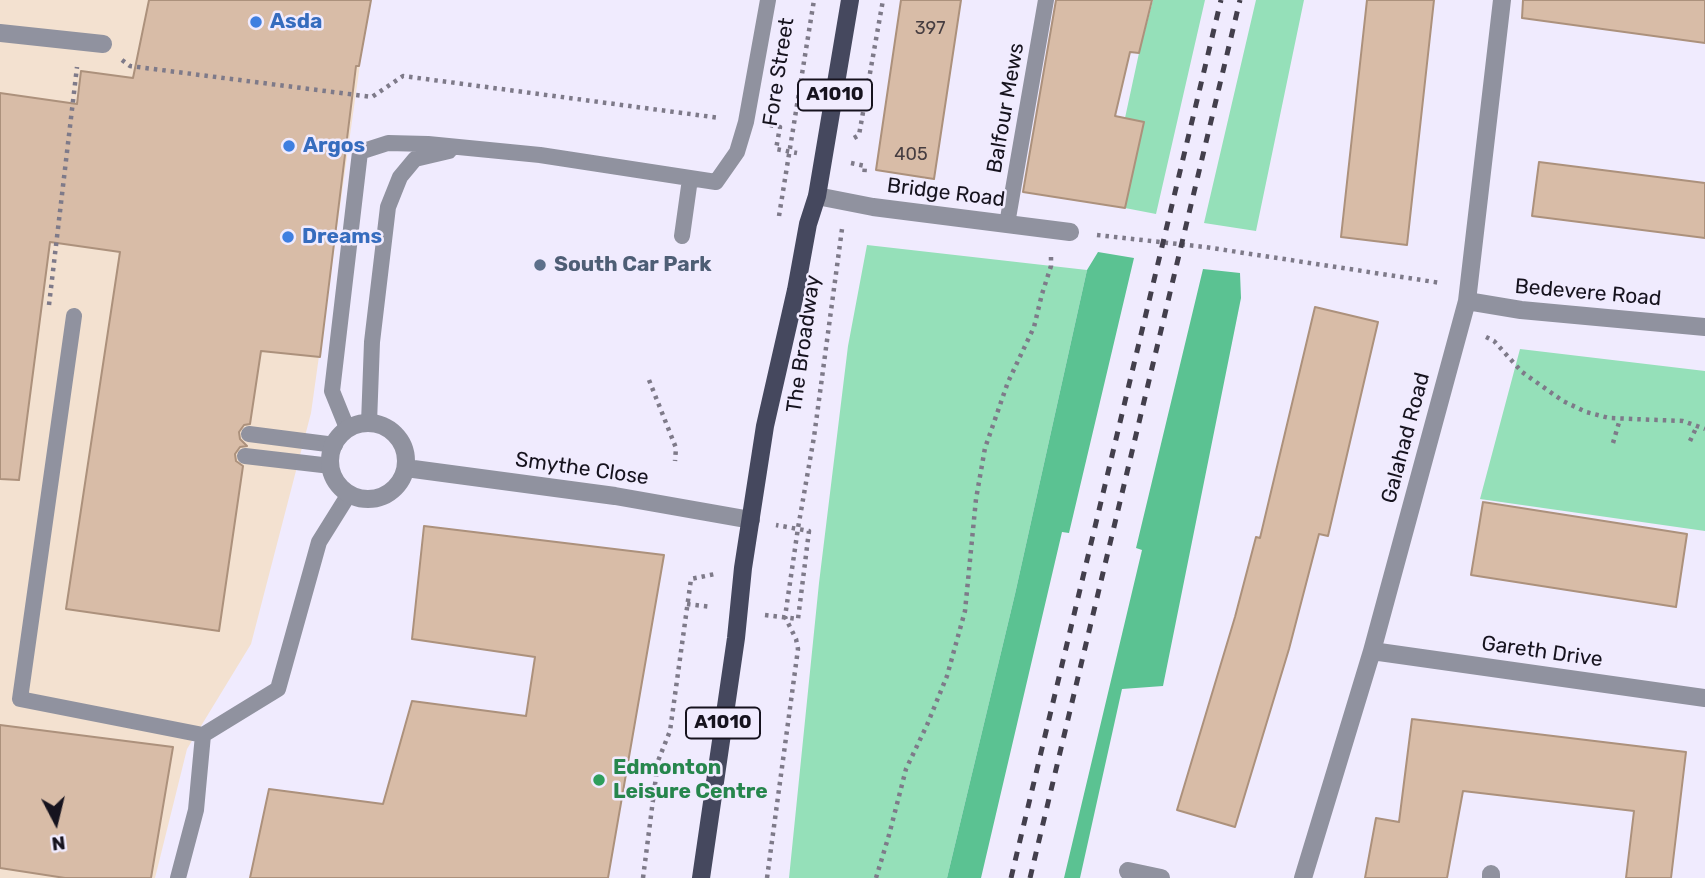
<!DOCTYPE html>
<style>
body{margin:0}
#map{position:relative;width:1705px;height:878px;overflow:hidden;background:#f0ebfe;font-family:Rubik,sans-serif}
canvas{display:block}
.north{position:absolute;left:21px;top:787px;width:70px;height:70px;-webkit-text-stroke:5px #f0ebfe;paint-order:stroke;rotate:173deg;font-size:19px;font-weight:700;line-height:28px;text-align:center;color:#16131e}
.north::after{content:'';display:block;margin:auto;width:24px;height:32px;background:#16131e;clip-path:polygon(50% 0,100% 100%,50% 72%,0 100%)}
</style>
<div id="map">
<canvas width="1705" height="878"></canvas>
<div class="north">N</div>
</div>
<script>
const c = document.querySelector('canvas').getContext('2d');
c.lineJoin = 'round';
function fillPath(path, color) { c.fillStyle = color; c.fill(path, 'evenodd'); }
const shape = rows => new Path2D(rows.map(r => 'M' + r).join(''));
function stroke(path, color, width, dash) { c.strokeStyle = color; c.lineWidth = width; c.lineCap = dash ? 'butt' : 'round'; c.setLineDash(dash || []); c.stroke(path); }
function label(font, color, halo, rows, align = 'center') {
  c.font = font + ' Rubik,sans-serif'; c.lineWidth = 5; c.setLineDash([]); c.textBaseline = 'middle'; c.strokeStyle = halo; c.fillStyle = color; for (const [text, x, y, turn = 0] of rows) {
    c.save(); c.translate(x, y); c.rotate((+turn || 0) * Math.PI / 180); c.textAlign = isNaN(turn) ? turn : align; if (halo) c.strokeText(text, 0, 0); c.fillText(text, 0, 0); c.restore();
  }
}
const commercial = shape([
 [0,0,369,0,311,413,251,644,187,749,155,878,0,878]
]);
const green = shape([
 [1153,0,1205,0,1156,214,1125,208,1125,118,1139,53],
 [1256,0,1304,0,1256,231,1204,223],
 [867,245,1087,270,1015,594,947,878,789,878,819,583,848,346],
 [1520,349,1705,371,1705,531,1480,499]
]);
const forest = shape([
 [1098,252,1134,258,1069,533,1062,532,981,878,947,878,1015,594,1087,270],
 [1203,269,1240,273,1241,298,1163,686,1122,689,1080,878,1064,878,1142,550,1136,548]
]);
const building = shape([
 [149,0,371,0,359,66,356,66,320,357,261,351,250,424,244,425,239,432,240,439,247,446,240,447,235,454,236,461,243,466,219,631,66,609,120,252,50,242,19,480,0,479,0,93,77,104,81,71,133,78,149,0],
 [901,0,961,0,934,179,876,170,901,0],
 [1056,0,1152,0,1139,53,1130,52,1115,116,1144,122,1125,208,1023,192,1056,0],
 [1367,0,1434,0,1407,245,1341,237,1367,0],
 [1523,0,1705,0,1705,43,1522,18,1523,0],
 [1539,162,1705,183,1705,238,1532,216,1539,162],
 [1315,307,1378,322,1328,536,1319,534,1289,649,1235,827,1177,810,1235,617,1256,537,1260,538,1315,307],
 [1483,502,1687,534,1676,607,1471,575,1483,502],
 [424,526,664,555,608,878,250,878,269,789,383,804,412,701,526,716,535,657,412,639,424,526],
 [1412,719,1686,752,1671,878,1626,878,1634,811,1463,791,1447,878,1365,878,1376,818,1399,822,1412,719],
 [0,725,173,747,151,878,65,878,0,868,0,725]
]);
const path = shape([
 [122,60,130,66,372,97,403,76,720,118],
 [770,125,780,127,776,149,797,153],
 [854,138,859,135,883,0],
 [851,163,865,166,864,177],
 [779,216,814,0],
 [1097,235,1205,247,1441,283],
 [49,305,77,67],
 [1486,337,1494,341,1522,372,1563,401,1586,412,1609,418,1683,421,1705,429],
 [649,380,676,448,675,461],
 [1690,441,1697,426],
 [1613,443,1620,419],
 [687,604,712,607],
 [765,615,798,619,809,531,776,525],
 [643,878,658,761,670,731,691,579,715,574],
 [767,878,798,649,796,639,785,617,798,528,814,437,842,229,841,228],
 [876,878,889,835,906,769,927,725,947,676,965,611,976,499,985,448,1008,382,1034,327,1042,294,1051,266,1051,257]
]);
const service = shape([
 [1007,224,1046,0],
 [682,236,690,179],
 [74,316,20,699,203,735,278,689,319,542,349,494],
 [369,423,372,342,388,207,400,177,415,159,449,151],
 [347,428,332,391,360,152,388,143,428,144,540,155,716,182,737,152,746,122,768,0],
 [249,434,335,445],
 [245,456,331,466],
 [178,878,196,810,203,735]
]);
const pedestrian = shape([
 [0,33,103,44]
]);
const minor = shape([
 [817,196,873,207,1070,232],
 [1467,301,1521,310,1705,327],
 '330 461a38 38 0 1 1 76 0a38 38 0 1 1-76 0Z',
 [406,468,615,496,751,520],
 [1372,651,1705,698],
 [1128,871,1161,878],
 [1303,878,1372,651,1467,301,1502,0],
 [1491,878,1491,874]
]);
const primary = shape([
 [701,878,736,638,743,568,765,426,796,290,808,224,817,196,850,0]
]);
const rail = shape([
 [1011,878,1221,0],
 [1030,878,1240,0]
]);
const markers = [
 [256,22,7,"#3f7fe0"],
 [289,146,7,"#3f7fe0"],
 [288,237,7,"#3f7fe0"],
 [540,265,7,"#5c6f8a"],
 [599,780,7,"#2e9e5b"]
];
const numberNames = [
 ["397",930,29],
 ["405",911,155]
];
const shields = [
 [835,95,74],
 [723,723,74]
];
const shieldNames = [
 ["A1010",835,95],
 ["A1010",723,723]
];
const shopNames = [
 ["Asda",270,22],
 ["Argos",303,146],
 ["Dreams",302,237]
];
const streetNames = [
 ["Fore Street",779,72,-81],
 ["Balfour Mews",1006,108,-80],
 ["Bridge Road",946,193,7],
 ["Bedevere Road",1588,293,5],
 ["The Broadway",804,344,-82],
 ["Galahad Road",1406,438,-75],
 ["Smythe Close",582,469,8],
 ["Gareth Drive",1542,652,8]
];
const serviceNames = [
 ["South Car Park",554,265]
];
const leisureNames = [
 ["Edmonton",613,768],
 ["Leisure Centre",613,792]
];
fillPath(commercial, '#f3e1d0');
fillPath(green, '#95e0b9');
fillPath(forest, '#5bc292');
fillPath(building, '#d8bca7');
stroke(building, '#ac917c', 2);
stroke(path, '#7e7a89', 4.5, [3.5, 5]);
stroke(service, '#90929f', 16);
stroke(pedestrian, '#90929f', 18);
stroke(minor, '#90929f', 18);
stroke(primary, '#45485e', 18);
stroke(rail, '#433f4c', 5, [9, 9]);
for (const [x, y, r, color] of markers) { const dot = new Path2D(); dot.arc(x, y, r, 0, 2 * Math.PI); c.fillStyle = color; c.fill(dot); stroke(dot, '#f0ebfe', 2.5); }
label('18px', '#463d40', null, numberNames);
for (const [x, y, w] of shields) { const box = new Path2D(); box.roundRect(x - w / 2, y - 15.5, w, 31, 5); c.fillStyle = '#f0ebfe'; c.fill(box); stroke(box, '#16131e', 2); }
label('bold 19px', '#16131e', null, shieldNames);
label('bold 21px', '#366cbe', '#f0ebfe', shopNames, 'left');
label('21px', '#16131e', '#f0ebfe', streetNames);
label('bold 21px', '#4e5e75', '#f0ebfe', serviceNames, 'left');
label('bold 21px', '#27864d', '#f0ebfe', leisureNames, 'left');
</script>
